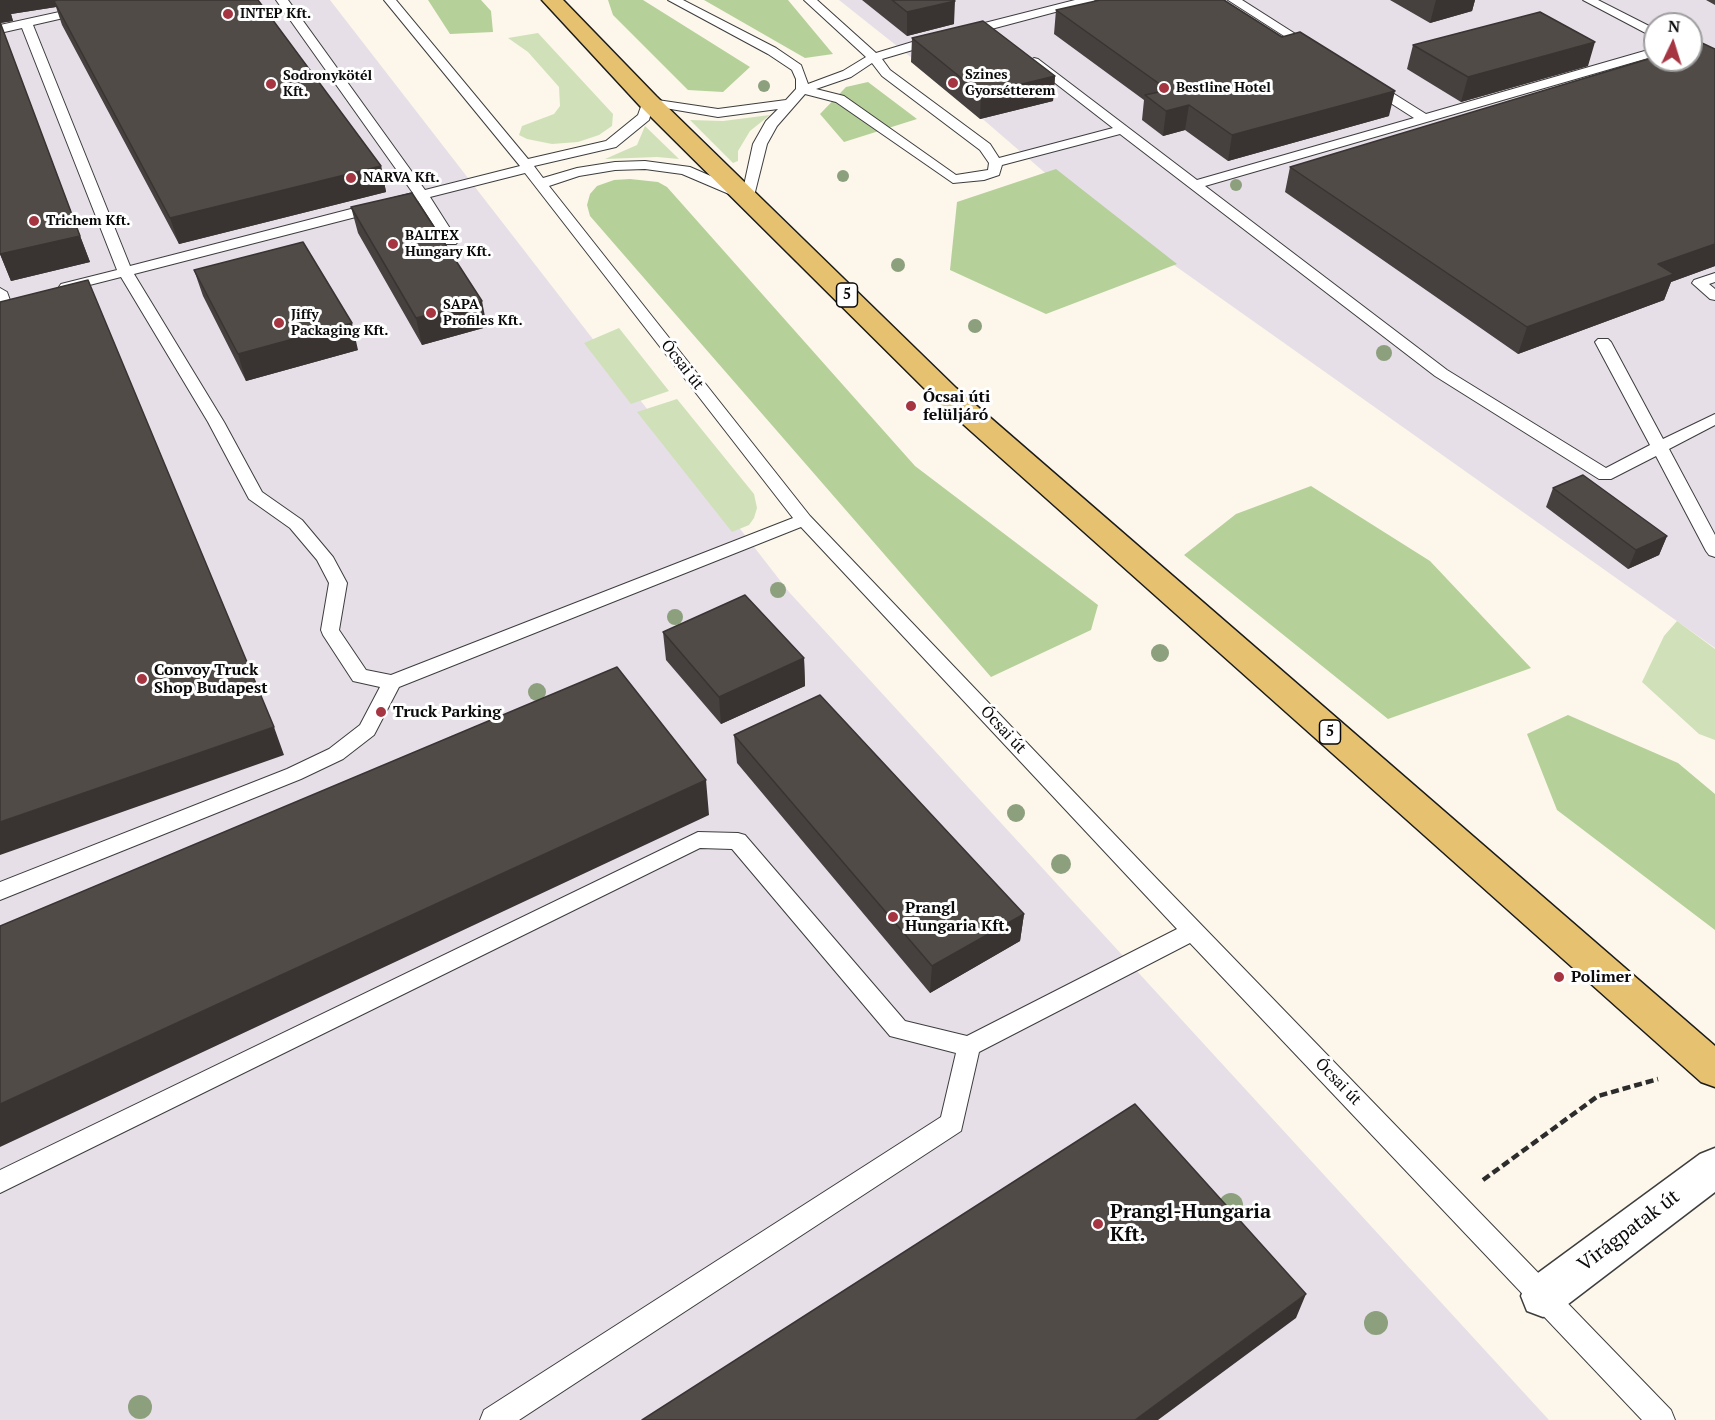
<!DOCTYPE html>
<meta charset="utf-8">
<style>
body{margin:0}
#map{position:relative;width:1715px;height:1420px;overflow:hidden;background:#fcf7ea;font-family:"PT Serif",serif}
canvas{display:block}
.north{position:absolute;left:1643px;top:12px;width:60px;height:60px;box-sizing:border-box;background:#fff;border:2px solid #9d9d9d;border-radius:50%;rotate:4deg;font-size:16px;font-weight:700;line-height:24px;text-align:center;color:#0a0a0a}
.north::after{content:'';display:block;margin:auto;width:21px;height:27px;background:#a63542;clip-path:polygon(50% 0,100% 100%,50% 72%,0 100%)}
</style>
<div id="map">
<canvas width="1715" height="1420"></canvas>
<div class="north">N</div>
</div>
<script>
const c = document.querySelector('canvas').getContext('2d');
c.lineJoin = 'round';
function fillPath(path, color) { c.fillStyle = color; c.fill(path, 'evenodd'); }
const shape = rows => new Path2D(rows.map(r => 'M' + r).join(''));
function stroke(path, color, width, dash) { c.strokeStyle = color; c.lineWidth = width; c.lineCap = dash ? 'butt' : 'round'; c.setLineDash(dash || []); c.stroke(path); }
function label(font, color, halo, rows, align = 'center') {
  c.font = font + ' "PT Serif",serif'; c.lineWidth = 6; c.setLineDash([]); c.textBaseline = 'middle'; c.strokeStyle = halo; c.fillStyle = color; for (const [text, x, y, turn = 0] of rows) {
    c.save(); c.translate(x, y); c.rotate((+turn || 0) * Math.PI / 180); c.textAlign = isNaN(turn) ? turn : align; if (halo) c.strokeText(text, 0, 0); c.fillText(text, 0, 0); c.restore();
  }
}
const industrial = shape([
 [0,0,330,0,789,592,1549,1420,0,1420],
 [839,0,1715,0,1715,648,1051,178,912,58],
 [1655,24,1691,24,1691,60,1655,60]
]);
const green = shape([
 [538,33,613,114,612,126,599,135,578,142,552,144,527,139,519,135,522,126,554,114,560,106,559,87,528,52,508,38],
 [770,115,750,131,738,151,738,161,733,163,690,120,723,121],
 [645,126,679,159,657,157,605,159,637,145],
 [619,328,669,391,631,404,584,343],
 [677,399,754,494,757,508,754,518,749,525,732,532,637,412],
 [1677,621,1715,649,1715,740,1699,734,1642,682,1664,636]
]);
const forest = shape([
 [428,0,481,0,491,11,493,32,450,34],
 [608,0,643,0,750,67,723,92,688,90,613,15],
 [704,0,788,0,833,54,805,58],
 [868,82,917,119,844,142,820,114,846,87],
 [1056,169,1177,264,1046,314,950,270,957,202],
 [630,179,658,182,667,187,915,466,1098,605,1091,630,991,677,590,216,587,205,590,194,597,186,614,180],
 [1311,486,1430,561,1531,668,1388,719,1184,555,1236,514],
 [1568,715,1678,763,1715,794,1715,930,1557,810,1527,734]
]);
const path = shape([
 [1483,1180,1598,1096,1658,1079]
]);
const service = shape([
 [114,0,135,0,129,3,33,25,130,266,413,193,276,0,288,0,425,190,520,166,384,0,396,0,528,159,606,141,638,115,644,98,718,109,786,100,796,89,796,79,792,70,768,54,668,0,683,0,776,48,801,65,808,84,843,71,866,57,804,0,817,0,876,53,932,36,940,36,940,42,882,59,890,70,990,144,999,158,1113,128,1028,62,1034,58,1038,59,1197,180,1414,118,1367,88,1365,85,1367,82,1375,82,1426,114,1655,48,1655,56,1205,186,1447,370,1606,468,1650,445,1595,342,1598,339,1608,339,1611,342,1663,439,1715,414,1715,425,1669,449,1715,535,1715,557,1709,555,1706,551,1656,456,1611,479,1599,479,1435,376,1120,134,1002,165,999,175,984,180,953,183,836,102,805,94,777,126,767,144,753,200,743,200,682,174,645,169,615,170,579,176,549,186,810,516,1157,879,1671,1410,1675,1420,1642,1420,1190,943,979,1052,961,1131,519,1420,480,1420,484,1410,941,1117,956,1053,890,1036,732,849,700,848,0,1193,0,1170,698,832,738,833,745,835,905,1021,967,1036,1177,929,801,527,399,687,374,735,343,759,301,779,0,900,0,882,287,769,329,749,360,725,380,687,353,681,323,635,321,630,329,583,317,560,290,528,249,499,208,422,121,277,66,291,59,287,61,284,117,270,22,28,0,33,0,25,114,0],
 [872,63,882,76,980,150,989,163,988,170,956,175,844,96,816,89,851,77,872,63],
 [653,106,718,117,778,109,766,121,753,144,743,190,690,167,645,161,615,162,577,168,543,178,534,166,616,147,649,120,653,106],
 [525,173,793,518,391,675,366,670,339,630,347,583,333,557,302,520,262,492,224,422,134,274,418,201,446,244,456,244,458,241,430,197,525,173],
 [1075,0,1095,0,1093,2,965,36,959,32,961,29,1075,0],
 [1228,0,1242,0,1319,49,1317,52,1309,52,1228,0],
 [1583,0,1598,0,1655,29,1655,38,1583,0],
 [1715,273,1715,282,1709,284,1715,289,1715,300,1710,299,1692,283,1694,280,1715,273],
 [0,288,7,292,11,303,9,306,0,306,0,288]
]);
const minor = shape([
 [1715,1148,1715,1192,1559,1311,1543,1317,1527,1311,1521,1296,1527,1281,1700,1154,1715,1148]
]);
const primary = shape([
 [542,0,563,0,656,96,956,388,1715,1046,1715,1087,1701,1082,936,400,640,106,542,0]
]);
const trees = [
 [764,86,6],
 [843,176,6],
 [1236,185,6],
 [898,265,7],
 [975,326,7],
 [1384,353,8],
 [778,590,8],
 [675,617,8],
 [1160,653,9],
 [537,692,9],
 [1016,813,9],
 [1061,864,10],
 [1231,1205,12],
 [1376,1323,12],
 [140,1407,12]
];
const wall = shape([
 [0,0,258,0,381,166,386,192,179,244,62,25,56,7,11,14,13,21,0,23,90,262,11,281,0,254],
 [862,0,954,0,954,24,907,36],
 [1390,0,1475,0,1472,11,1430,23],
 [1706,0,1715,0,1715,5],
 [1056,10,1389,116,1228,161,1185,130,1163,136,1142,120,1144,100,1054,34],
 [912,38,1055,76,1053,101,980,119,911,62],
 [1413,45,1588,66,1461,102,1407,69],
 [1715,49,1715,266,1671,282,1664,300,1518,354,1285,192,1290,167],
 [351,207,487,327,422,345,358,233],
 [194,270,358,350,246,381,203,296],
 [1553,488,1667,536,1659,555,1628,569,1546,507],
 [663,632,804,658,805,686,721,724,666,660],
 [734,735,1024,914,1020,941,930,993,737,763]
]);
const shadedWall = shape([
 [0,0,62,0,54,1,56,7,11,14,13,21,0,23],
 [1436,0,1475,0,1472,11,1430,23],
 [955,1,954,24,907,36,907,12],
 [1595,42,1588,66,1461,102,1468,77],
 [1055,76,1053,101,980,119,981,94],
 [1395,91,1389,116,1228,161,1232,135],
 [1189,105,1185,130,1163,136,1166,111],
 [381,166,386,192,179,244,170,218],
 [80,236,90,262,11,281,0,254],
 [1715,244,1715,266,1671,282,1664,300,1518,354,1527,327,1658,264],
 [482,301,487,327,422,345,416,318],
 [352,323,358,350,246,381,238,354],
 [1667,536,1659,555,1628,569,1636,550],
 [804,658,805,686,721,724,719,697],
 [274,727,284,755,0,855,0,822],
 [706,780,709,815,0,1147,0,1104],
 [1024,914,1020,941,930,993,932,966],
 [1306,1294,1296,1318,1158,1420,1135,1420]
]);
const building = shape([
 [57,0,258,0,381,166,170,218,54,1,57,0],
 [892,0,954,0,955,1,907,12,892,0],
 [1100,0,1224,0,1282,37,1300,32,1395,91,1232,135,1189,105,1166,111,1145,95,1168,90,1056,10,1100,0],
 [1540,12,1595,42,1468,77,1413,45,1540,12],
 [983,21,1055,76,981,94,912,38,983,21],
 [0,22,80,236,0,254,0,22],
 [1702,43,1715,49,1715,244,1658,264,1674,274,1527,327,1290,167,1655,57,1655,60,1691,60,1691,46,1702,43],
 [412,193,482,301,416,318,351,207,412,193],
 [303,242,352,323,238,354,194,270,303,242],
 [88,280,274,727,0,822,0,302,88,280],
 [1583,475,1667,536,1636,550,1553,488,1583,475],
 [745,595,804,658,719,697,663,632,745,595],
 [617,667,706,780,0,1104,0,926,617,667],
 [820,695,1024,914,932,966,734,735,820,695],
 [1135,1104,1306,1294,1135,1420,642,1420,1135,1104]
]);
const markers = [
 [228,14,6,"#a63542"],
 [953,83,6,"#a63542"],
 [271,84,6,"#a63542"],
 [1164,88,6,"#a63542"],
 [351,178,6,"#a63542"],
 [34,221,6,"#a63542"],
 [393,244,6,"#a63542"],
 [431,313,6,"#a63542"],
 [279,323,6,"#a63542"],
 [911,406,6,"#a63542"],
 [142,679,6,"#a63542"],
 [381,712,6,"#a63542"],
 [893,917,6,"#a63542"],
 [1559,977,6,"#a63542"],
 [1098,1224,6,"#a63542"]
];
const farPoinames = [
 ["INTEP Kft.",240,14],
 ["Szines",965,75],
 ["Gyorsétterem",965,91],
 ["Sodronykötél",283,76],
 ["Kft.",283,92],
 ["Bestline Hotel",1176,88],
 ["NARVA Kft.",363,178],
 ["Trichem Kft.",46,221],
 ["BALTEX",405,236],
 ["Hungary Kft.",405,252],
 ["SAPA",443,305],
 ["Profiles Kft.",443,321],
 ["Jiffy",291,315],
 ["Packaging Kft.",291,331]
];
const shields = [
 [847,295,21],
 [1330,732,21]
];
const shieldNames = [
 ["5",847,295],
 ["5",1330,732]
];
const streetNames = [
 ["Ócsai út",682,365,52],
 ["Ócsai út",1003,730,47],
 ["Ócsai út",1338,1082,46]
];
const poiNames = [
 ["Ócsai úti",923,397],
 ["felüljáró",923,415],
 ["Convoy Truck",154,670],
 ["Shop Budapest",154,688],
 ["Truck Parking",393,712],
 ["Prangl",905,908],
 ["Hungaria Kft.",905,926],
 ["Polimer",1571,977]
];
const nearPoinames = [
 ["Prangl-Hungaria",1110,1212],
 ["Kft.",1110,1235]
];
const nearStreetnames = [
 ["Virágpatak út",1629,1231,-37]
];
fillPath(industrial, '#e6dfe8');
fillPath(green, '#d0e1b9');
fillPath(forest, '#b6d09a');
stroke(service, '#3d3d3d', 2);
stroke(minor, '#3d3d3d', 3);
stroke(primary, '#1b1b1b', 3);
stroke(path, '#2c2c2c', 4.5, [8, 4]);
fillPath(service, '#fff');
fillPath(minor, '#fff');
fillPath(primary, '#e6c270');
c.fillStyle = '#8da07d';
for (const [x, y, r] of trees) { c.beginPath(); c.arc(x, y, r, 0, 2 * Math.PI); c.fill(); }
fillPath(wall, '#46403e');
fillPath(shadedWall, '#393432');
fillPath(building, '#514b48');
stroke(building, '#393432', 1.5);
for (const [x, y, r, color] of markers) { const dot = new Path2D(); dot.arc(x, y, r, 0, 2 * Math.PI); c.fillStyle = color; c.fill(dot); stroke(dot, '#fff', 2); }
label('bold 14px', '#0a0a0a', '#fff', farPoinames, 'left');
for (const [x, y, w] of shields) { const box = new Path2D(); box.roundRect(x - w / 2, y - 12, w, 24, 4.5); c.fillStyle = '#fff'; c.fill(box); stroke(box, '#0a0a0a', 1.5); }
label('bold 15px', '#0a0a0a', null, shieldNames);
label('16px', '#0a0a0a', '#fff', streetNames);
label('bold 16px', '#0a0a0a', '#fff', poiNames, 'left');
label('bold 20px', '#0a0a0a', '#fff', nearPoinames, 'left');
label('20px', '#0a0a0a', '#fff', nearStreetnames);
</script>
